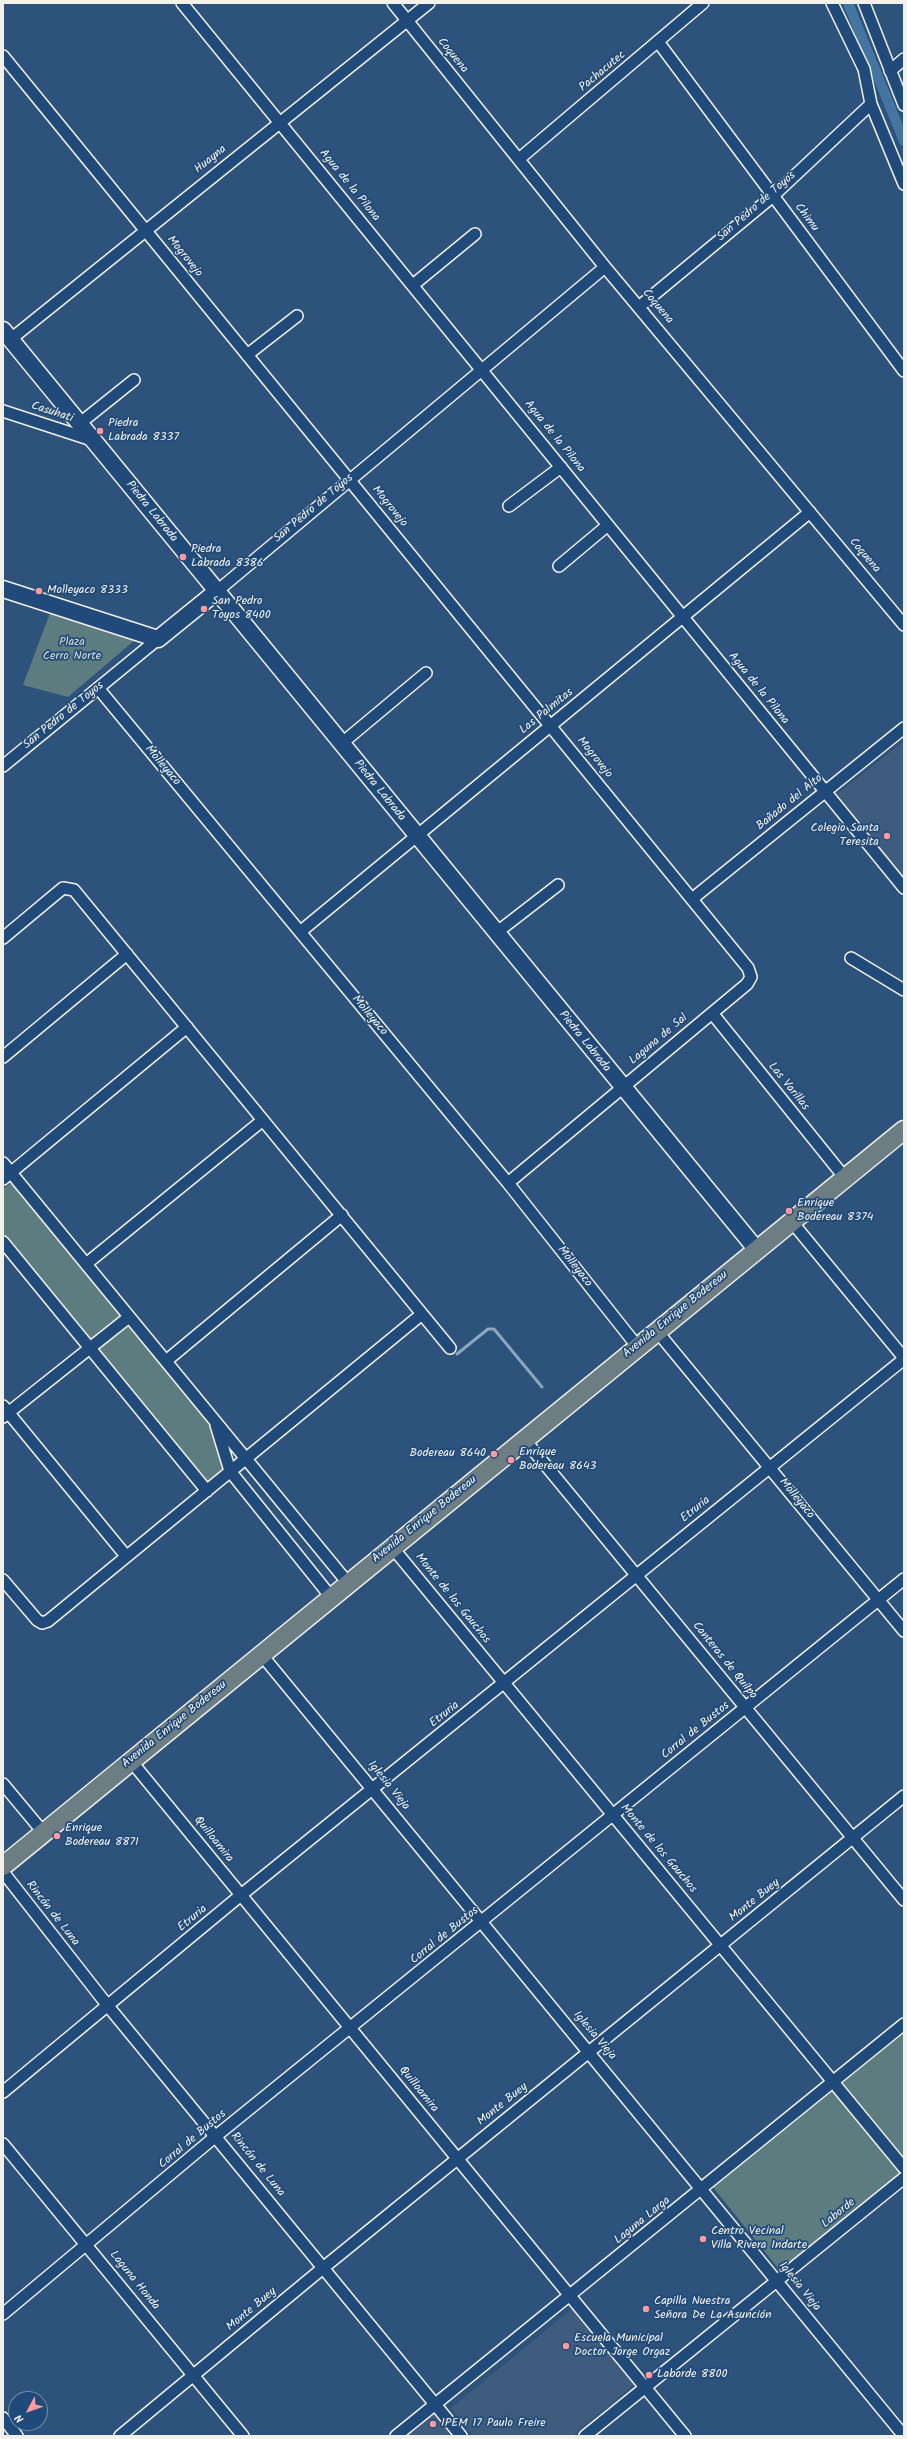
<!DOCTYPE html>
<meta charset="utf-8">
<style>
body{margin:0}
#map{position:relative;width:907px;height:2439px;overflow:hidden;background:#2d527c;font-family:Kalam,sans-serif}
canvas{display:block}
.frame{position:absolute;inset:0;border:4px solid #f4f1e8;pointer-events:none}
.north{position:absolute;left:8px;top:2391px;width:40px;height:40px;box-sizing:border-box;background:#1f4a7a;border:1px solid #748da6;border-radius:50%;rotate:229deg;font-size:11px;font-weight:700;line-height:16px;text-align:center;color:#f4f1e8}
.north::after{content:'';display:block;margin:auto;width:14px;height:18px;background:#ff9aa2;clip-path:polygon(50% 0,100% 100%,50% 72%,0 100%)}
</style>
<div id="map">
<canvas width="907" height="2439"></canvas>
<div class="frame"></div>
<div class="north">N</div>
</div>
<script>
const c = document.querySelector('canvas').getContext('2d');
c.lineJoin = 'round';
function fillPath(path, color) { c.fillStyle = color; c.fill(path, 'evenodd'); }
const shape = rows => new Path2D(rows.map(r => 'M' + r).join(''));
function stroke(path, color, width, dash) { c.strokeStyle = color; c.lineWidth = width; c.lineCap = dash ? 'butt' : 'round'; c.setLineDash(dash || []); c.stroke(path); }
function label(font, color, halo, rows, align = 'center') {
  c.font = font + ' Kalam,sans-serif'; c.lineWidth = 3.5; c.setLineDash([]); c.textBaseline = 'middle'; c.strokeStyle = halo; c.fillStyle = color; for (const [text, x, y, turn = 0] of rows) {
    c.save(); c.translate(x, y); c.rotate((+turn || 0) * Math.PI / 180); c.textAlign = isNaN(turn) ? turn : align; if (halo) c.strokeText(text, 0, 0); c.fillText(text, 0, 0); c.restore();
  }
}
const built = shape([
 [904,741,904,878,837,794],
 [573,2308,635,2384,572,2436,473,2436,451,2408],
 [435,2411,456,2436,405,2436]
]);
const green = shape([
 [53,605,135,640,68,697,23,685],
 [12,1182,122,1315,90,1341,3,1235,3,1189],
 [130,1325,208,1418,224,1471,208,1484,98,1349],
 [904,2030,904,2163,839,2083],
 [833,2088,903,2174,782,2273,712,2186]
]);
const stream = shape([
 [457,1354,488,1329,494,1329,542,1387]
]);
const canal = shape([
 [848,3,904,141]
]);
const street = shape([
 [182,3,904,888],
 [393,3,605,267,904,625],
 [832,3,864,69,871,104,904,184],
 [864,3,904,105],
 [659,43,904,371],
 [3,56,748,968,751,977,747,984,508,1183],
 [890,71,904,59],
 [519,159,703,3],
 [413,285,475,234],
 [640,306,773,196,871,104],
 [11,339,429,3],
 [247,355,297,316],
 [3,411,92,440],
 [79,424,134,380],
 [509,506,561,467],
 [559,566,608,525],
 [216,592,605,267],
 [98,688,508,1183,637,1346],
 [341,744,426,673],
 [3,766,158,639],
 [692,899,904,728],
 [300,932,810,512],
 [496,933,558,885],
 [3,938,63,888,74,890,450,1348],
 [851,958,904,990],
 [712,1013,845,1178],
 [3,1057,127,954],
 [3,1163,348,1583],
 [3,1179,187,1027],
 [792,1222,904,1358],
 [3,1242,207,1491],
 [86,1264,263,1120],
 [656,1330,904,1631],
 [166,1361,342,1215],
 [3,1406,126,1556],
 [3,1417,129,1317],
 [216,1425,230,1471,331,1597],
 [524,1439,904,1900],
 [392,1547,904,2168],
 [3,1580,37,1620,42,1623,48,1621,422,1314],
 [261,1654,904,2436],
 [131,1761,685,2436],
 [3,1784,43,1832],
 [3,1872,108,2006,461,2436],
 [3,2092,241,1895,904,1359],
 [3,2144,243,2436],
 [3,2314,216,2136,904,1579],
 [3,2418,17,2436],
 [120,2436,323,2268,904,1796],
 [396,2436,904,2024],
 [585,2436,904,2178]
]);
const secondary = shape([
 [3,330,757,1250],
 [3,589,158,639,216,592]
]);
const primary = shape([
 [3,1866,904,1130]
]);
const markers = [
 [100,431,4,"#ff9aa2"],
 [183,557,4,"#ff9aa2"],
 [39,591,4,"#ff9aa2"],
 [204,609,4,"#ff9aa2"],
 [887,836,4,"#ff9aa2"],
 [789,1211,4,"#ff9aa2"],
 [494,1454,4,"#ff9aa2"],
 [511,1460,4,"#ff9aa2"],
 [57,1836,4,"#ff9aa2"],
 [703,2239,4,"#ff9aa2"],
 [646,2309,4,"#ff9aa2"],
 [566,2346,4,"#ff9aa2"],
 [649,2375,4,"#ff9aa2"],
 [433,2424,4,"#ff9aa2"]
];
const streetNames = [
 ["Coquena",452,56,51],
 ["Pachacutec",603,72,-40],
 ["Huayna",211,160,-39],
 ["Agua de la Pilona",349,186,51],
 ["San Pedro de Toyos",757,207,-41],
 ["Chimu",806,218,53],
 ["Mogrovejo",184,257,51],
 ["Coquena",657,307,50],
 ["Casuhati",52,413,18],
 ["Agua de la Pilona",554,437,51],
 ["Mogrovejo",389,507,51],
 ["San Pedro de Toyos",314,509,-40],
 ["Piedra Labrada",151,512,51],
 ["Coquena",864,556,50],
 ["Agua de la Pilona",758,689,51],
 ["Las Palmitas",547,712,-39],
 ["San Pedro de Toyos",64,716,-39],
 ["Mogrovejo",594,758,51],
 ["Molleyaco",162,766,50],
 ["Piedra Labrada",379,791,51],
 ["Bañado del Alto",790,803,-39],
 ["Molleyaco",369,1016,50],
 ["Laguna de Sal",659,1040,-40],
 ["Piedra Labrada",584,1042,51],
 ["Las Varillas",788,1087,51],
 ["Molleyaco",574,1267,52],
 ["Avenida Enrique Bodereau",676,1315,-39],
 ["Molleyaco",796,1499,51],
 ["Etruria",696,1510,-39],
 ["Avenida Enrique Bodereau",425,1520,-39],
 ["Monte de los Gauchos",452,1599,51],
 ["Canteras de Quilpo",724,1661,51],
 ["Etruria",445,1715,-39],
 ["Avenida Enrique Bodereau",175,1725,-39],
 ["Corral de Bustos",696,1731,-39],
 ["Iglesia Vieja",388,1786,51],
 ["Quilloamira",213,1840,51],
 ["Monte de los Gauchos",658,1849,50],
 ["Monte Buey",755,1901,-39],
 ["Rincón de Luna",52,1914,52],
 ["Etruria",193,1919,-40],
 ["Corral de Bustos",445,1936,-39],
 ["Iglesia Vieja",594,2036,50],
 ["Quilloamira",418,2090,51],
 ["Monte Buey",503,2105,-39],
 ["Corral de Bustos",193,2140,-40],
 ["Rincón de Luna",257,2165,51],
 ["Laborde",839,2214,-39],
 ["Laguna Larga",643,2221,-39],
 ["Laguna Honda",134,2281,51],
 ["Iglesia Vieja",799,2287,51],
 ["Monte Buey",252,2310,-40]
];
const poiNames = [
 ["Piedra",108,424],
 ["Labrada 8337",108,438],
 ["Piedra",191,550],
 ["Labrada 8386",191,564],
 ["Molleyaco 8333",47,591],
 ["San Pedro",212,602],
 ["Toyos 8400",212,616],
 ["Colegio Santa",879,829,"right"],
 ["Teresita",879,843,"right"],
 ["Enrique",797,1204],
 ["Bodereau 8374",797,1218],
 ["Enrique",519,1453],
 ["Bodereau 8643",519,1467],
 ["Bodereau 8640",486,1454,"right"],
 ["Enrique",65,1829],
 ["Bodereau 8871",65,1843],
 ["Centro Vecinal",711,2232],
 ["Villa Rivera Indarte",711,2246],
 ["Capilla Nuestra",654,2302],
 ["Señora De La Asunción",654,2316],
 ["Escuela Municipal",574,2339],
 ["Doctor Jorge Orgaz",574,2353],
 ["Laborde 8800",657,2375],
 ["IPEM 17 Paulo Freire",441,2424]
];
const parkNames = [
 ["Plaza",72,643],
 ["Cerro Norte",72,657]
];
fillPath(built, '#3e5c7e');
fillPath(green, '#5c7c80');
stroke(stream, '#8aa7bd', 3);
stroke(canal, '#4375a0', 10);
stroke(street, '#f4f1e8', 14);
stroke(secondary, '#f4f1e8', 19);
stroke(primary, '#f4f1e8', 21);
stroke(street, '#1f4a7a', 11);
stroke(secondary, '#1f4a7a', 16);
stroke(primary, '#6c7e84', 18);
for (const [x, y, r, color] of markers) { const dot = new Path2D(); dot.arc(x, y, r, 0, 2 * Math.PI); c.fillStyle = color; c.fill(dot); stroke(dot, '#1f4a7a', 1.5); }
label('12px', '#f4f1e8', '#1f4a7a', streetNames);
label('12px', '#f4f1e8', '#1f4a7a', poiNames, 'left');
label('12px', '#dddfd8', '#1f4a7a', parkNames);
</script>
